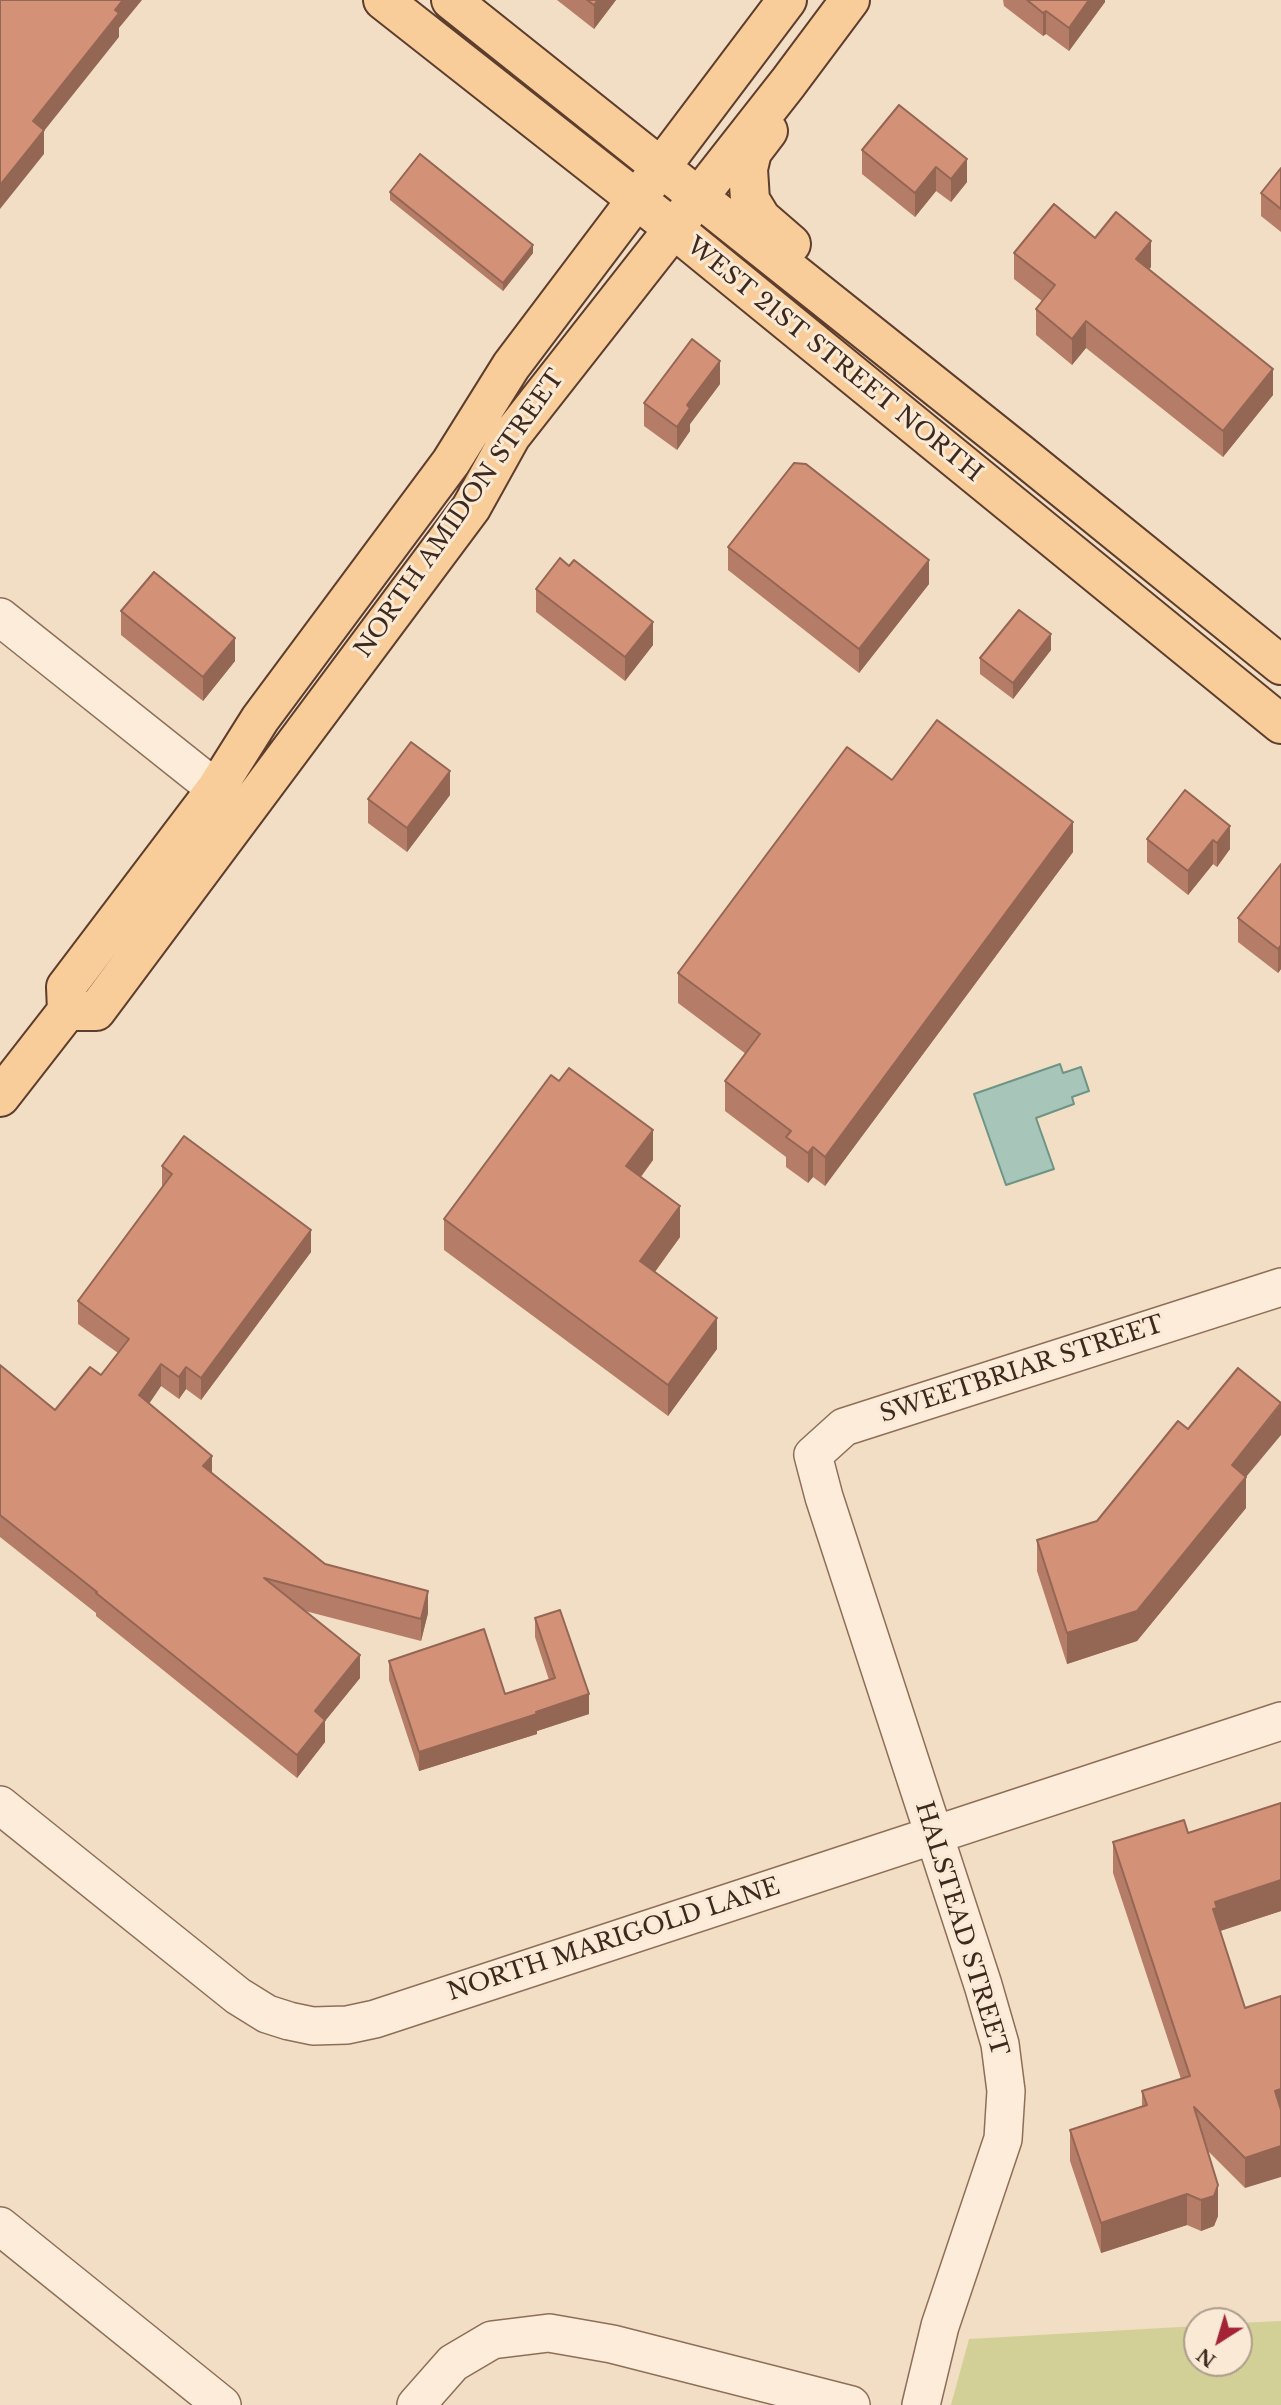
<!DOCTYPE html>
<style>
body{margin:0}
#map{position:relative;width:1281px;height:2405px;overflow:hidden;background:#f2dec5;font-family:"Libre Baskerville",serif}
canvas{display:block}
.north{position:absolute;left:1183px;top:2307px;width:70px;height:70px;box-sizing:border-box;background:#f9e9d5;border:2px solid #ae9c8c;border-radius:50%;rotate:217deg;font-size:19px;font-weight:700;line-height:28px;text-align:center;color:#3e291e}
.north::after{content:'';display:block;margin:auto;width:24px;height:32px;background:#a42337;clip-path:polygon(50% 0,100% 100%,50% 72%,0 100%)}
</style>
<div id="map">
<canvas width="1281" height="2405"></canvas>
<div class="north">N</div>
</div>
<script>
const c = document.querySelector('canvas').getContext('2d');
c.lineJoin = 'round';
function fillPath(path, color) { c.fillStyle = color; c.fill(path, 'evenodd'); }
const shape = rows => new Path2D(rows.map(r => 'M' + r).join(''));
function stroke(path, color, width, dash) { c.strokeStyle = color; c.lineWidth = width; c.lineCap = dash ? 'butt' : 'round'; c.setLineDash(dash || []); c.stroke(path); }
function label(font, color, halo, rows, align = 'center') {
  c.font = font + ' "Libre Baskerville",serif'; c.lineWidth = 6; c.setLineDash([]); c.textBaseline = 'middle'; c.strokeStyle = halo; c.fillStyle = color; for (const [text, x, y, turn = 0] of rows) {
    c.save(); c.translate(x, y); c.rotate((+turn || 0) * Math.PI / 180); c.textAlign = isNaN(turn) ? turn : align; if (halo) c.strokeText(text, 0, 0); c.fillText(text, 0, 0); c.restore();
  }
}
const green = shape([
 [1281,2321,1281,2405,951,2405,969,2339,1197,2326,1197,2363,1239,2363,1239,2323]
]);
const water = shape([
 [1060,1064,1063,1073,1081,1067,1089,1091,1072,1097,1074,1104,1036,1118,1054,1169,1006,1185,974,1094,1060,1064]
]);
const minor = shape([
 [0,617,216,789],
 [0,1805,238,1996,267,2014,289,2021,313,2026,347,2025,375,2019,1281,1721],
 [0,2226,222,2405],
 [416,2405,453,2363,492,2340,549,2333,612,2344,851,2405],
 [921,2405,940,2326,1003,2139,1006,2091,1000,2044,983,1985,824,1497,813,1455,844,1427,1281,1287]
]);
const major = shape([
 [383,0,674,229,1281,724],
 [451,0,1018,452,1281,665],
 [768,131,752,152,748,169,750,200,761,218,791,244],
 [67,1011,96,1011,471,508,511,436,788,83,850,0],
 [0,1097,67,1011,66,987,216,789,260,719,451,462,511,366,787,0]
]);
const wall = shape([
 [557,0,616,0,594,29],
 [1003,0,1105,0,1105,2,1069,51,1046,34,1043,36,1004,6],
 [899,105,967,182,951,202,936,191,915,217,862,174,862,150],
 [1281,168,1281,232,1261,216,1261,193],
 [390,192,533,253,503,291,390,200],
 [1095,238,1151,267,1149,269,1273,395,1223,457,1086,348,1072,365,1036,335,1036,309,1042,301,1014,279,1014,253],
 [720,384,690,424,690,431,677,450,644,426,644,403],
 [728,547,929,584,859,673,728,570],
 [569,566,653,645,625,681,536,612,536,589],
 [121,611,235,661,203,701,121,635],
 [1051,650,1013,699,980,674,980,658],
 [892,780,1073,852,825,1186,813,1177,808,1183,786,1167,786,1157,725,1111,725,1081,746,1054,678,1003,678,973],
 [1185,790,1230,849,1217,867,1213,864,1188,895,1147,862,1147,839],
 [450,795,407,852,368,823,368,799],
 [1281,864,1281,969,1278,973,1238,942,1238,918],
 [653,1160,641,1177,680,1237,655,1272,717,1349,668,1416,444,1250,444,1219],
 [162,1166,311,1252,201,1400,186,1389,179,1399,161,1386,149,1404,212,1473,325,1564,428,1613,421,1641,305,1611,360,1678,325,1721,325,1742,297,1778,96,1616,96,1613,0,1537,0,1365,55,1410,101,1375,118,1353,78,1324,78,1301,162,1189],
 [1246,1477,1246,1508,1137,1641,1067,1664,1037,1571,1037,1540],
 [535,1618,589,1714,537,1731,537,1734,419,1771,389,1680,389,1661,505,1694,549,1680,535,1637],
 [1281,1803,1281,1911,1220,1931,1245,2008,1245,2188,1208,2151,1218,2216,1214,2226,1201,2231,1187,2225,1101,2253,1070,2161,1070,2130,1142,2106,1142,2091,1181,2079,1113,1873,1113,1842,1188,1833]
]);
const shadedWall = shape([
 [123,0,142,0,119,28,119,37,44,131,44,154,0,209,0,185,33,121],
 [598,0,616,0,594,29,594,5],
 [1089,0,1105,0,1105,2,1069,51,1069,28],
 [1046,11,1046,34,1043,36,1043,13],
 [967,159,967,182,951,202,951,179],
 [936,167,936,191,915,217,915,193],
 [1151,241,1151,267,1136,285,1136,259],
 [533,245,533,253,503,291,503,283],
 [1086,321,1086,348,1072,365,1072,339],
 [720,361,720,384,690,424,690,431,677,450,677,427,687,405],
 [1273,369,1273,395,1223,457,1223,431],
 [929,560,929,584,859,673,859,649],
 [653,622,653,645,625,681,625,657],
 [1051,634,1051,650,1013,699,1013,683],
 [235,638,235,661,203,701,203,677],
 [450,771,450,795,407,852,407,828],
 [1073,822,1073,852,825,1186,825,1157],
 [1230,826,1230,849,1217,867,1217,843],
 [1213,840,1213,864,1188,895,1188,871],
 [1281,945,1281,969,1278,973,1278,949],
 [653,1130,653,1160,626,1196,626,1166],
 [813,1147,813,1177,808,1183,808,1153],
 [680,1206,680,1237,640,1292,640,1261],
 [311,1230,311,1252,201,1400,201,1378],
 [717,1318,717,1349,668,1416,668,1385],
 [161,1364,161,1386,139,1418,139,1395],
 [186,1367,186,1389,179,1399,179,1377],
 [1281,1404,1281,1435,1246,1477,1246,1508,1137,1641,1067,1664,1067,1633,1232,1465],
 [212,1456,212,1479,203,1466],
 [428,1591,428,1613,421,1641,421,1619],
 [360,1655,360,1678,325,1721,325,1742,297,1778,297,1755,315,1711],
 [589,1694,589,1714,537,1731,537,1734,419,1771,419,1752],
 [1281,1880,1281,1911,1217,1932,1213,1909,1215,1902],
 [1281,2089,1281,2120,1275,2091],
 [1281,2146,1281,2177,1245,2188,1245,2158],
 [1218,2185,1218,2216,1214,2226,1201,2231,1201,2200],
 [1187,2194,1187,2225,1101,2253,1101,2223]
]);
const building = shape([
 [0,0,123,0,115,10,119,13,33,121,44,130,0,185,0,0],
 [587,0,598,0,594,5,587,0],
 [1027,0,1089,0,1069,28,1046,11,1043,13,1027,0],
 [899,105,967,159,951,179,936,167,915,193,862,150,899,105],
 [420,154,533,245,503,283,390,192,420,154],
 [1281,168,1281,209,1261,193,1281,168],
 [1054,204,1095,238,1116,212,1151,241,1136,259,1273,369,1223,431,1086,321,1072,339,1036,309,1055,285,1014,253,1054,204],
 [692,339,720,361,687,405,690,408,677,427,644,403,692,339],
 [794,463,806,464,929,560,859,649,728,547,794,463],
 [560,558,569,566,574,560,653,622,625,657,536,589,560,558],
 [154,572,235,638,203,677,121,611,154,572],
 [1019,610,1051,634,1013,683,980,658,1019,610],
 [937,720,1073,822,825,1157,813,1147,808,1153,786,1137,791,1131,725,1081,760,1034,678,973,847,747,892,780,937,720],
 [411,742,450,771,407,828,368,799,411,742],
 [1185,790,1230,826,1217,843,1213,840,1188,871,1147,839,1185,790],
 [1281,864,1281,945,1278,949,1238,918,1281,864],
 [569,1068,653,1130,626,1166,680,1206,640,1261,717,1318,668,1385,444,1219,551,1075,559,1081,569,1068],
 [184,1136,311,1230,201,1378,186,1367,179,1377,161,1364,139,1395,212,1456,203,1466,325,1564,428,1591,421,1619,264,1578,360,1655,315,1711,325,1720,297,1755,96,1593,97,1592,0,1515,0,1365,55,1410,90,1367,101,1375,129,1339,78,1301,172,1174,162,1166,184,1136],
 [1238,1368,1281,1403,1232,1465,1246,1477,1137,1611,1067,1633,1037,1540,1097,1521,1178,1421,1188,1429,1238,1368],
 [560,1610,589,1694,536,1712,537,1714,419,1752,389,1661,484,1629,505,1694,555,1678,535,1618,560,1610],
 [1281,1803,1281,1880,1215,1902,1217,1908,1213,1909,1245,2008,1281,1996,1281,2089,1275,2091,1281,2110,1281,2146,1245,2158,1194,2107,1218,2185,1214,2196,1201,2200,1187,2194,1101,2223,1070,2130,1147,2105,1142,2091,1190,2076,1113,1842,1184,1820,1188,1833,1281,1803]
]);
const streetNames = [
 ["WEST 21ST STREET NORTH",834,360,39],
 ["NORTH AMIDON STREET",460,514,-55],
 ["SWEETBRIAR STREET",1022,1370,-18],
 ["HALSTEAD STREET",961,1929,73],
 ["NORTH MARIGOLD LANE",614,1940,-18]
];
fillPath(green, '#d2d097');
fillPath(water, '#a7c5b8');
stroke(water, '#6c9585', 2);
stroke(minor, '#8f6e59', 40);
stroke(major, '#5d3d2d', 42);
stroke(minor, '#fcecd9', 37);
stroke(major, '#f8cd9a', 38);
fillPath(wall, '#b57d67');
fillPath(shadedWall, '#946654');
fillPath(building, '#d39178');
stroke(building, '#946654', 2);
label('24px', '#3e291e', '#f9e9d5', streetNames);
</script>
